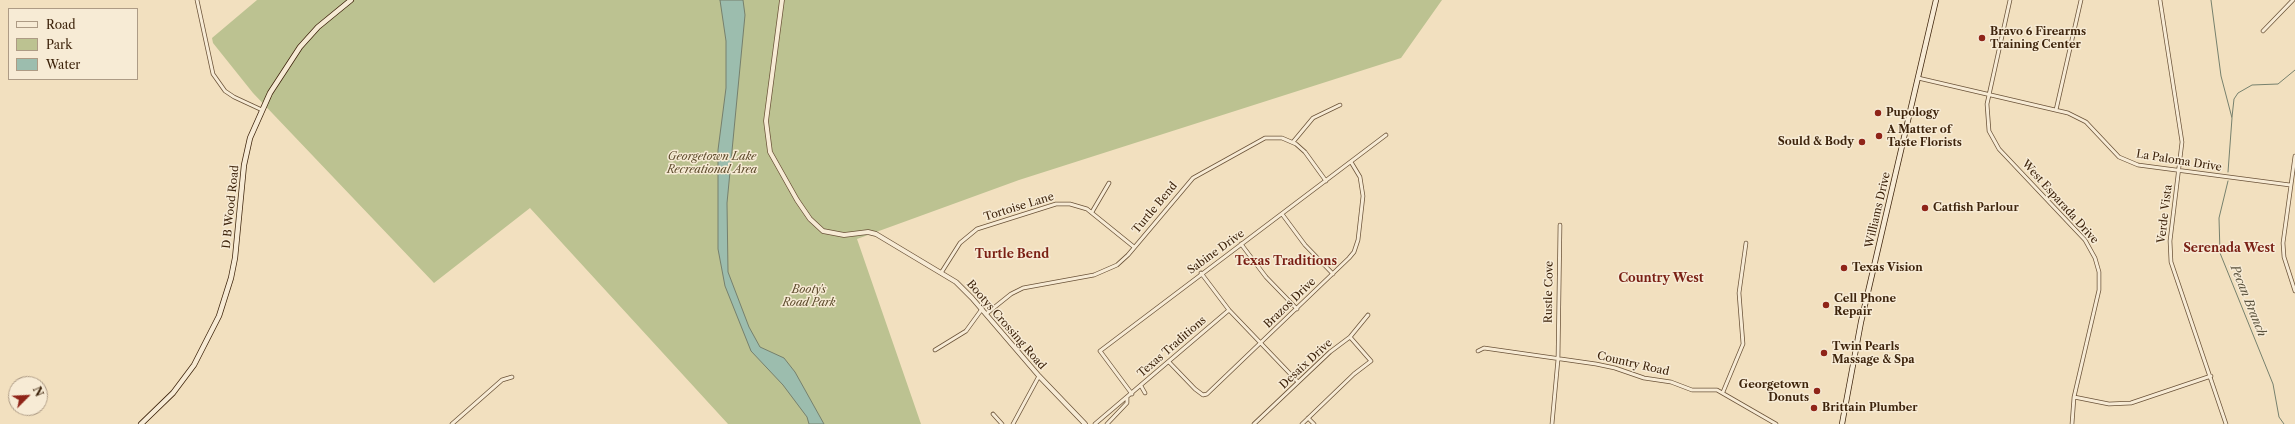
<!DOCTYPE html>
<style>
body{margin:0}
#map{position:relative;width:2295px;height:424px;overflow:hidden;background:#f2e0bf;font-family:"Libre Caslon Text",serif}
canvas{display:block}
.legend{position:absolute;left:8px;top:8px;width:130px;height:72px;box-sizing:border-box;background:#f7ebd5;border:1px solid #ad9b85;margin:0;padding:5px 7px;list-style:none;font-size:12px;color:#3e240c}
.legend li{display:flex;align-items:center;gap:8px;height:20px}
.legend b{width:20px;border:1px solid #ad9b85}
.north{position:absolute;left:8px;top:376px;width:40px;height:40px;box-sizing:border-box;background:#f7ebd5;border:1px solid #ad9b85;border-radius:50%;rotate:66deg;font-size:11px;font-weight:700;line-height:16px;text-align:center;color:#3e240c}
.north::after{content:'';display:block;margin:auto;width:14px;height:18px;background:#8f2418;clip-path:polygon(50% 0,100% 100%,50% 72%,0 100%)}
</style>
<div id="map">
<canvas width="2295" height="424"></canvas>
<ul class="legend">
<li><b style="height:5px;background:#f7ebd5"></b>Road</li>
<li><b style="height:11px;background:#bcc291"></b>Park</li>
<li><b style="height:11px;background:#9cbdae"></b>Water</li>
</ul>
<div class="north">N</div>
</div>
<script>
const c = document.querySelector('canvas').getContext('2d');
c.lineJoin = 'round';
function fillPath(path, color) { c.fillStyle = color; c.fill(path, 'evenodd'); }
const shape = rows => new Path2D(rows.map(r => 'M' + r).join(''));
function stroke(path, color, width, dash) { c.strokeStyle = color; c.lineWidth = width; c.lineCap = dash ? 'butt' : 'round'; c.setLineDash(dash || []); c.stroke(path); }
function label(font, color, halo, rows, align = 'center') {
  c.font = font + ' "Libre Caslon Text",serif'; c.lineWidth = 3; c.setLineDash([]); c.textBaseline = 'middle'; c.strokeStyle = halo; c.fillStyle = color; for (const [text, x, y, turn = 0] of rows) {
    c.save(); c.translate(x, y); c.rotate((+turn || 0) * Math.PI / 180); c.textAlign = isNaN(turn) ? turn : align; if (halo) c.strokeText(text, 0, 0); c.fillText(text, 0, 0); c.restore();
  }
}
const green = shape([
 [257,0,1442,0,1401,58,1019,180,857,239,921,424,728,424,530,208,434,283,253,93,213,43,212,38]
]);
const water = shape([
 [720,0,743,0,745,15,727,203,728,272,749,327,760,347,784,358,795,372,824,424,809,424,807,417,783,385,751,351,725,286,718,249,718,150,726,88,726,41,720,0]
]);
const stream = shape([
 [2211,0,2221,76,2232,118,2228,172],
 [2232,117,2234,99,2238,93,2252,85,2278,84,2295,70],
 [2228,181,2219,218,2220,253,2273,384,2279,417,2284,424]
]);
const minor = shape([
 [197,0,213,74,225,91,234,97,262,110],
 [2010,0,1987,104,1989,131,1999,149,2085,240,2095,258,2099,272,2099,290,2074,397,2072,424],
 [2160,0,2182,142,2170,241,2171,262,2226,424],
 [2263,31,2293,0],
 [1918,78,2068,113,2086,122,2119,157,2138,165,2290,185],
 [2056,110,2081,0],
 [1293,142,1313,118,1340,105],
 [2295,156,2283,243,2284,257,2295,291],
 [1092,212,1109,183],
 [1282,214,1305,245,1333,274],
 [1241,244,1266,277,1297,309],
 [941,273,960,243,977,229,1056,204,1070,204,1087,209,1134,247],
 [1201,273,1229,310,1298,382],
 [986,314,1011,294,1023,288,1094,275,1117,265,1128,255,1193,178,1265,138,1282,138,1296,144,1305,152,1326,181],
 [935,350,966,331,982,309],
 [1478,351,1484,348,1596,364,1615,368,1644,378,1671,382,1692,390,1717,390,1776,424],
 [1169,362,1195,389,1203,395,1207,394,1349,258,1354,252,1358,240,1363,196,1360,177,1351,162],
 [1141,386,1145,393],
 [1723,392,1743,344,1739,293,1746,243],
 [1132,394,1100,351,1386,135],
 [2074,397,2109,404,2131,403,2211,376],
 [993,414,1002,424],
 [1308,418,1314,424],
 [452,424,502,380,512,377],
 [1013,424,1039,376],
 [1095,424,1229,310],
 [1107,424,1127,403,1127,398],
 [1254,424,1330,352,1350,337,1368,315],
 [1302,424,1354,374,1371,361,1350,337],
 [1552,424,1558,359,1560,225]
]);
const tertiary = shape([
 [782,0,766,121,770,152,797,200,810,219,823,231,844,235,868,232,876,234,956,282,972,298,1039,376,1085,424]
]);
const secondary = shape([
 [141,424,173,393,194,365,219,316,231,278,235,258,244,165,250,138,270,93,300,47,318,27,351,0],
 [1842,424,1861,322,1936,0]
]);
const markers = [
 [1982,38,4,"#8f2418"],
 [1878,113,4,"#8f2418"],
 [1879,136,4,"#8f2418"],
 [1862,142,4,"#8f2418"],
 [1925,208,4,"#8f2418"],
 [1844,268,4,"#8f2418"],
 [1826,305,4,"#8f2418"],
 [1824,353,4,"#8f2418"],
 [1817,391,4,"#8f2418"],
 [1814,408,4,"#8f2418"]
];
const poiNames = [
 ["Bravo 6 Firearms",1990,32],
 ["Training Center",1990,45],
 ["Pupology",1886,113],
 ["A Matter of",1887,130],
 ["Taste Florists",1887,143],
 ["Sould & Body",1854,142,"right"],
 ["Catfish Parlour",1933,208],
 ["Texas Vision",1852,268],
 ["Cell Phone",1834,299],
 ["Repair",1834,312],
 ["Twin Pearls",1832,347],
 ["Massage & Spa",1832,360],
 ["Georgetown",1809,385,"right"],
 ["Donuts",1809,398,"right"],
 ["Brittain Plumber",1822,408]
];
const parkNames = [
 ["Georgetown Lake",712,157],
 ["Recreational Area",712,170],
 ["Booty's",809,290],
 ["Road Park",809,303]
];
const streetNames = [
 ["La Paloma Drive",2179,161,9],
 ["West Esparada Drive",2060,202,48],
 ["D B Wood Road",231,207,-84],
 ["Tortoise Lane",1019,207,-17],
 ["Turtle Bend",1155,208,-50],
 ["Williams Drive",1878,210,-77],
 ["Verde Vista",2165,214,-83],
 ["Sabine Drive",1216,252,-36],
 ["Rustle Cove",1549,292,-89],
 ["Brazos Drive",1290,303,-44],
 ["Bootys Crossing Road",1006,325,49],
 ["Texas Traditions",1172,347,-41],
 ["Desaix Drive",1306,364,-43],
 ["Country Road",1633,364,13]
];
const neighbourhoodNames = [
 ["Serenada West",2229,249],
 ["Turtle Bend",1012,255],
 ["Texas Traditions",1286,262],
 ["Country West",1661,279]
];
const waterNames = [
 ["Pecan Branch",2248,301,68]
];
fillPath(green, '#bcc291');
fillPath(water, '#9cbdae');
stroke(water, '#76806d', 1);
stroke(stream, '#76806d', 1);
stroke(minor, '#6b5339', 4.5);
stroke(tertiary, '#6b5339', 5.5);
stroke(secondary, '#3e240c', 6);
stroke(minor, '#f7ebd5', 3);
stroke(tertiary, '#f7ebd5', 4);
stroke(secondary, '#f7ebd5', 4.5);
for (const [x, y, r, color] of markers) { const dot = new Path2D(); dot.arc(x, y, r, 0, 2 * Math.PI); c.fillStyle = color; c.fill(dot); stroke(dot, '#f7ebd5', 1.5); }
label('bold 11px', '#3e240c', '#f7ebd5', poiNames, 'left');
label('italic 11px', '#5e4c2d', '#f7ebd5', parkNames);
label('11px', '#3e240c', '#f7ebd5', streetNames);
label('bold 12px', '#7a1f14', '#f7ebd5', neighbourhoodNames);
label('italic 12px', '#5a523d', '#f7ebd5', waterNames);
</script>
